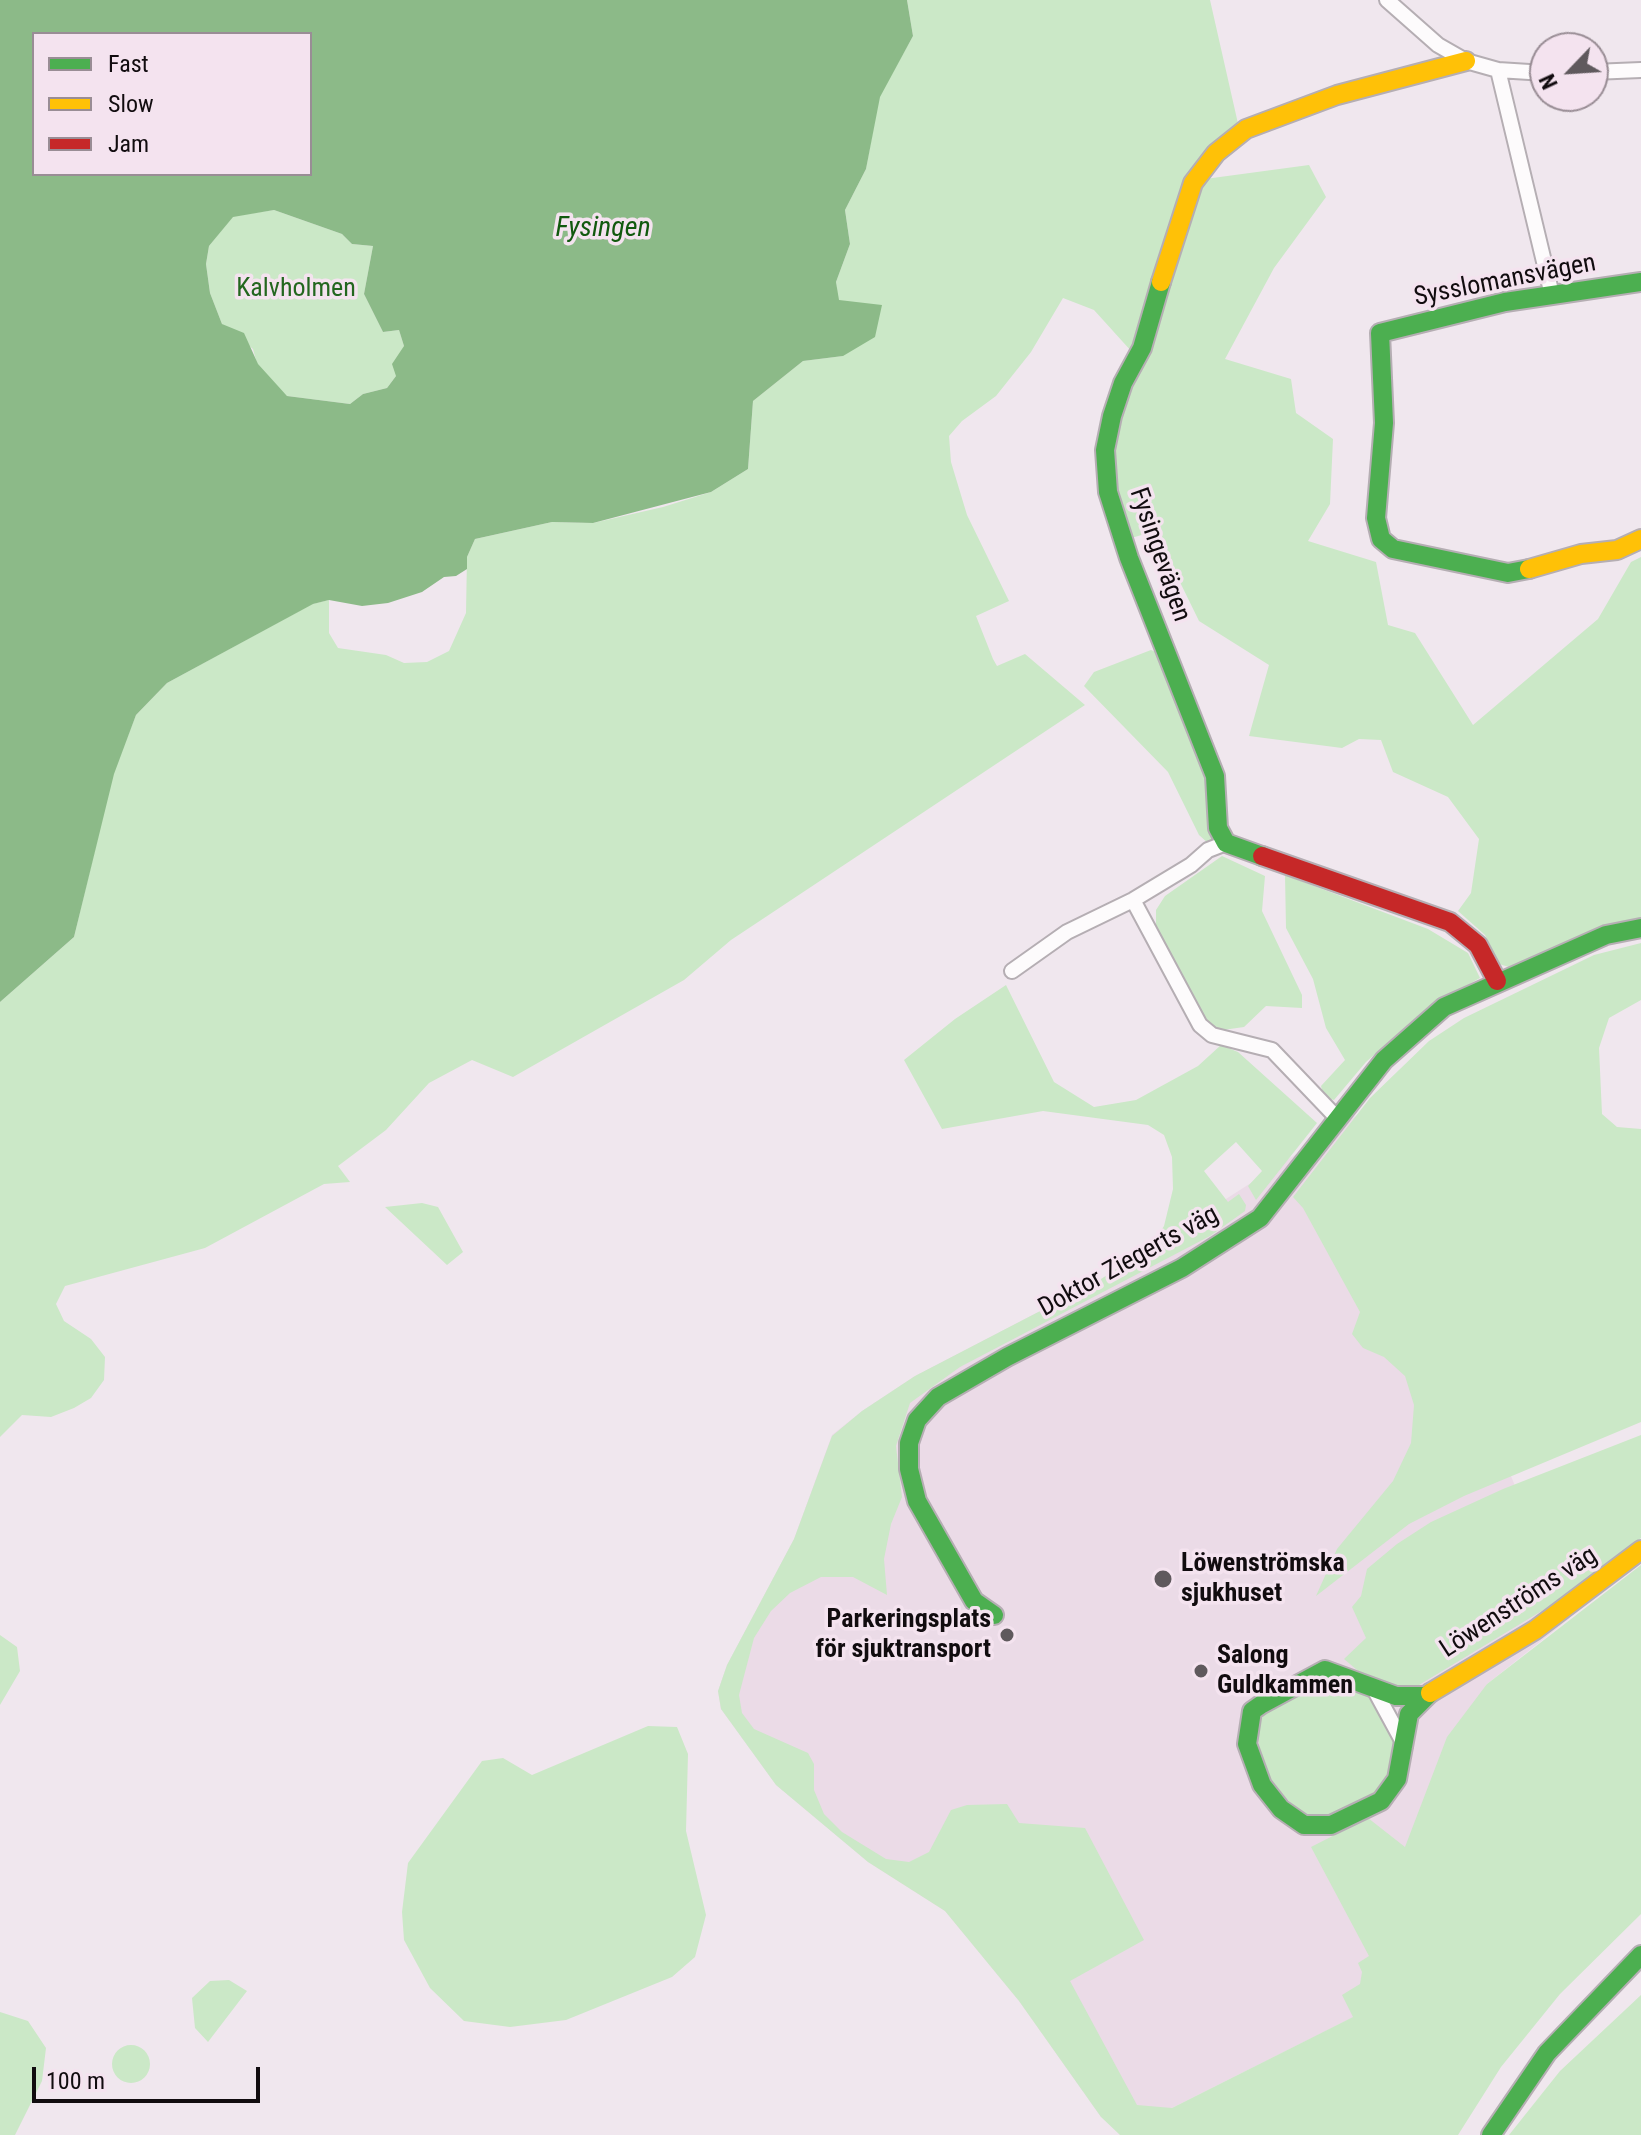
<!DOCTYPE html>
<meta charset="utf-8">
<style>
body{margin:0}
#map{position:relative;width:1641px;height:2135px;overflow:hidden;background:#f0e7ee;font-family:"Roboto Condensed",sans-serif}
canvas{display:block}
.legend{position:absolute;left:32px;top:32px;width:280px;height:144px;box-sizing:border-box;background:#f4e3ef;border:2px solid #998d95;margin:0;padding:10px 14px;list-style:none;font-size:24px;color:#110c0f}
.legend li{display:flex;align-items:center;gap:16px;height:40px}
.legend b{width:40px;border:2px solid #998d95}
.north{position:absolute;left:1529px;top:32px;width:80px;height:80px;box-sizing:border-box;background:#f4e3ef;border:2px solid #998d95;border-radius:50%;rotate:245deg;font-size:22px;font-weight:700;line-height:32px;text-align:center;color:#110c0f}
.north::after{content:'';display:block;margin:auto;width:28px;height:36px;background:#5f595d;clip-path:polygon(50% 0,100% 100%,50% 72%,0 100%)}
.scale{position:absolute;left:32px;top:2067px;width:228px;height:36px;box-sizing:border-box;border:4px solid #110c0f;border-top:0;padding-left:10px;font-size:24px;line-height:28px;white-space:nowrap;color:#110c0f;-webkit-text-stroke:6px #f4e3ef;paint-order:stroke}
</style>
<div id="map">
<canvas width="1641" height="2135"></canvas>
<ul class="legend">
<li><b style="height:10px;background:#4caf50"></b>Fast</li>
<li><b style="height:10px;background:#ffc107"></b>Slow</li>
<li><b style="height:10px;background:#c62828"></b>Jam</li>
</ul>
<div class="north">N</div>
<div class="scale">100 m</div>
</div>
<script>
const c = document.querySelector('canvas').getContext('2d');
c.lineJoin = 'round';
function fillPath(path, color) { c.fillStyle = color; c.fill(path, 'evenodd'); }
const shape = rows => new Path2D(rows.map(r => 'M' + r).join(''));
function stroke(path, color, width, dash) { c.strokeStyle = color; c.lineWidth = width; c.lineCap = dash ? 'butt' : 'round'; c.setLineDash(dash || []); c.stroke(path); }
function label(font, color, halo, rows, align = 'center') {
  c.font = font + ' "Roboto Condensed",sans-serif'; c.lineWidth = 7; c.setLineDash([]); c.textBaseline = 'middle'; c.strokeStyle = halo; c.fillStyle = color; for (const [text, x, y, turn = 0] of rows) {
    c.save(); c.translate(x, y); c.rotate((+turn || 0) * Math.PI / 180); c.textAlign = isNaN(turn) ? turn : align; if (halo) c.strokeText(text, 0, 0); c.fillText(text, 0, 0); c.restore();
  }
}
const built = shape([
 [1360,1113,1570,1618,1487,1684,1394,1997,1172,2108,1101,2117,1019,2001,945,1911,868,1862,776,1785,721,1709,718,1691,727,1665,794,1539,832,1435,862,1411,915,1376,1098,1281]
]);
const green = shape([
 [907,0,1210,0,1239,128,1215,145,1132,352,1094,310,1063,298,1031,352,996,396,962,421,949,436,951,462,967,515,1009,601,976,616,993,659,997,666,1025,654,1085,705,731,940,684,980,513,1077,472,1060,429,1083,386,1130,338,1166,350,1182,324,1184,205,1248,65,1286,56,1304,64,1321,91,1339,105,1357,104,1380,91,1398,74,1408,51,1417,22,1415,0,1437,0,1002,74,937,113,774,136,715,167,683,312,604,329,600,329,633,338,648,386,655,404,663,427,662,449,651,466,613,467,557,475,539,552,522,593,523,663,507,711,492,748,469,753,401,803,361,843,356,836,282,850,244,845,210,866,169,879,97,913,36],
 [1309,165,1326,197,1274,268,1225,359,1291,379,1296,413,1333,439,1330,504,1308,541,1376,562,1388,625,1415,633,1473,725,1598,619,1631,562,1641,557,1641,921,1512,968,1499,964,1485,935,1458,911,1471,893,1479,839,1448,797,1393,772,1381,740,1359,739,1342,748,1249,736,1269,665,1199,621,1155,531,1128,539,1113,490,1111,446,1186,210,1205,179],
 [274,210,342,234,352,244,373,246,364,294,383,332,399,330,404,346,396,376,387,388,363,394,350,404,287,396,269,381,257,364,253,349,222,324,210,293,206,264,209,246,233,216],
 [1151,650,1158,653,1204,770,1210,829,1217,841,1209,844,1199,835,1168,772,1084,686,1094,672],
 [1222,856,1265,876,1262,911,1302,995,1302,1008,1266,1006,1244,1027,1223,1030,1206,1023,1156,930,1156,910,1165,896],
 [1285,875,1428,929,1468,953,1480,978,1428,1007,1366,1062,1334,1100,1324,1097,1321,1086,1345,1060,1326,1028,1313,979,1286,928],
 [1641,943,1641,1000,1609,1018,1599,1048,1602,1114,1617,1127,1641,1129,1641,1422,1464,1496,1409,1524,1316,1596,1337,1549,1393,1481,1411,1443,1414,1405,1405,1376,1384,1357,1363,1348,1352,1334,1360,1312,1303,1208,1293,1197,1370,1098,1429,1041,1464,1018,1594,955],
 [1006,985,1054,1082,1094,1107,1136,1100,1198,1066,1221,1045,1238,1052,1317,1123,1256,1200,1248,1186,1262,1171,1236,1142,1204,1171,1228,1202,1239,1194,1246,1205,1245,1211,1210,1236,960,1367,910,1403,896,1446,902,1497,891,1524,884,1559,887,1595,853,1577,821,1577,790,1593,771,1611,754,1638,739,1695,742,1713,754,1729,808,1753,814,1764,814,1790,824,1814,842,1832,886,1859,909,1862,929,1852,951,1810,967,1805,1007,1804,1019,1823,1085,1828,1144,1940,1070,1981,1137,2105,1172,2108,1353,2017,1342,1995,1360,1984,1362,1972,1358,1963,1369,1956,1311,1847,1368,1818,1405,1847,1447,1737,1487,1684,1641,1565,1641,1914,1560,1994,1501,2067,1458,2135,1120,2135,1101,2117,1019,2001,945,1911,868,1862,776,1785,721,1709,718,1691,727,1665,794,1539,832,1436,862,1411,915,1376,1098,1281,1150,1247,1164,1226,1173,1189,1172,1157,1164,1135,1148,1125,1043,1111,942,1129,904,1060,955,1019],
 [422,1203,438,1207,463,1252,447,1265,385,1207],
 [1641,1435,1641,1538,1583,1586,1419,1685,1392,1687,1363,1675,1344,1659,1366,1638,1352,1607,1361,1596,1367,1569,1397,1544,1431,1522,1503,1489],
 [0,1635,17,1647,20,1671,0,1705],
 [1320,1681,1344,1681,1367,1691,1399,1748,1393,1774,1379,1793,1330,1818,1305,1816,1286,1798,1270,1778,1260,1751,1257,1727,1266,1711],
 [648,1726,677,1727,688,1754,686,1831,706,1915,695,1957,672,1977,566,2020,510,2027,464,2021,430,1988,404,1940,402,1912,408,1863,482,1761,503,1758,532,1775],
 [229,1980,247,1991,208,2042,195,2028,192,1998,210,1981],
 [1641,1995,1641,2135,1509,2135,1560,2071],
 [0,2012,28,2021,46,2048,42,2081,15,2135,0,2135],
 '112 2064a19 19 0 1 1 38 0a19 19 0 1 1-38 0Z'
]);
const water = shape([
 [0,0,907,0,913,36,880,97,866,169,845,210,850,244,836,282,839,300,882,305,875,337,843,356,803,361,753,401,748,469,711,492,593,523,552,522,475,539,467,557,467,569,456,576,444,577,422,592,388,603,362,606,329,600,313,604,167,683,136,715,114,774,74,937,0,1002],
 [34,34,310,34,310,174,34,174],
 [274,210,342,234,352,244,373,246,364,294,383,332,399,330,404,346,392,364,396,376,387,388,363,394,350,404,287,396,258,364,244,333,222,324,210,293,206,264,209,246,233,217]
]);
const street = shape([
 [1387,0,1438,45,1466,61,1498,70,1545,73],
 [1498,70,1552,295],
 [1593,72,1641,70],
 [1133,900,1200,1025,1212,1035,1272,1050,1338,1119],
 [1012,971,1067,932,1133,900,1191,865,1208,850,1226,843],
 [1374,1689,1405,1746]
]);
const fast = shape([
 [1161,282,1142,348,1123,383,1112,416,1105,450,1108,492,1129,558,1215,776,1218,828,1226,843,1262,856],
 [1529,569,1508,573,1393,549,1381,539,1376,518,1384,423,1380,333,1505,302,1641,282],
 [994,1615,974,1601,917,1501,909,1469,909,1443,917,1420,938,1397,1007,1357,1182,1268,1260,1218,1384,1060,1444,1007,1606,935,1641,928],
 [1424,1696,1396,1696,1325,1670,1262,1704,1252,1711,1247,1744,1262,1785,1281,1809,1304,1825,1331,1825,1381,1801,1397,1779,1409,1714,1430,1693],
 [1491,2135,1547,2053,1641,1955]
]);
const slow = shape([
 [1161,282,1193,183,1216,153,1246,129,1337,95,1466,61],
 [1529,569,1581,554,1617,550,1641,539],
 [1430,1693,1535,1630,1641,1550]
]);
const jam = shape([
 [1262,856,1450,922,1478,945,1497,981]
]);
const markers = [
 [1163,1579,10,"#5f595d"],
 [1007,1635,8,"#5f595d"],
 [1201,1671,8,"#5f595d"]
];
const streetNames = [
 ["Sysslomansvägen",1505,281,-11],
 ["Fysingevägen",1159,555,71],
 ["Doktor Ziegerts väg",1129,1262,-29],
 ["Löwenströms väg",1519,1603,-33]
];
const parkNames = [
 ["Kalvholmen",296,289]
];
const poiNames = [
 ["Löwenströmska",1181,1564],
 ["sjukhuset",1181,1594],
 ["Parkeringsplats",991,1620,"right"],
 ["för sjuktransport",991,1650,"right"],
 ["Salong",1217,1656],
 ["Guldkammen",1217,1686]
];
const waterNames = [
 ["Fysingen",603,229]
];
fillPath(built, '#ebdbe7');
fillPath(green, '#cbe8c7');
fillPath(water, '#8cba88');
stroke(street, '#b5aeb3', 18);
stroke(fast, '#b5aeb3', 22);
stroke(slow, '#b5aeb3', 22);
stroke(jam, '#b5aeb3', 22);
stroke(street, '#fdfbfc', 14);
stroke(fast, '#4caf50', 18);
stroke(slow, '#ffc107', 18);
stroke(jam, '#c62828', 18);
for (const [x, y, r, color] of markers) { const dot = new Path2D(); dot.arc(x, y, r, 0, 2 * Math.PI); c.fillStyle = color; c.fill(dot); stroke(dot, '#f4e3ef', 3); }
label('26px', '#110c0f', '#f4e3ef', streetNames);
label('26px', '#23671f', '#f4e3ef', parkNames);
label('bold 26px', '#110c0f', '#f4e3ef', poiNames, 'left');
label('italic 28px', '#11590e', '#f4e3ef', waterNames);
</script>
